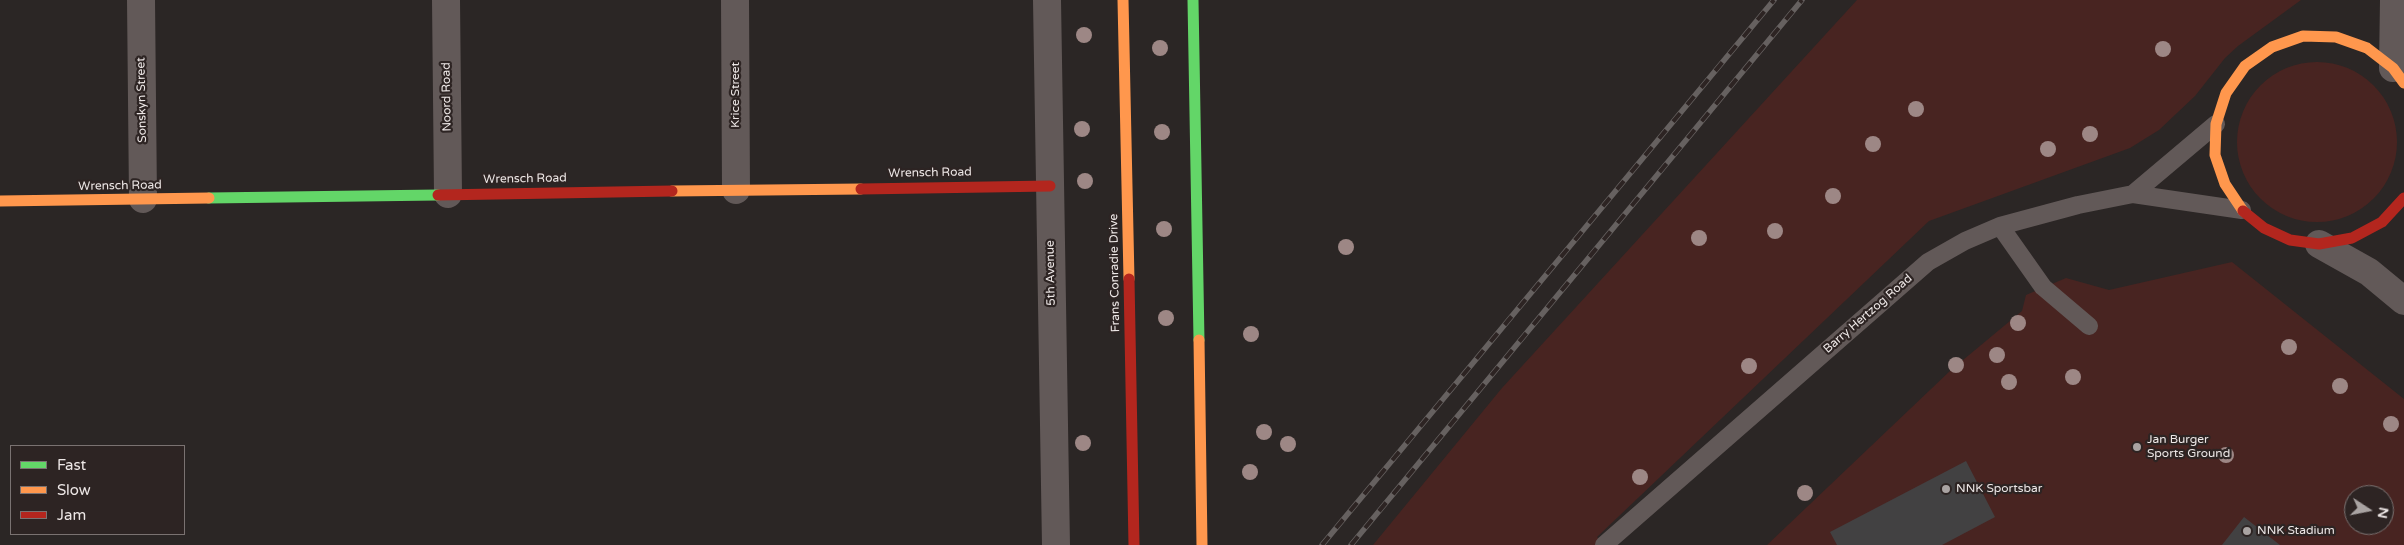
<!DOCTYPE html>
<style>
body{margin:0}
#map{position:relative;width:2404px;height:545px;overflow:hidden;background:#2b2625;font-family:"Varela Round",sans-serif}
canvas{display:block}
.legend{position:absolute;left:10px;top:445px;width:175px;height:90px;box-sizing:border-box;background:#2d2423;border:1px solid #7a7271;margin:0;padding:6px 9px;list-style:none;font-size:15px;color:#ede7e6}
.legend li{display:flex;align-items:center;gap:10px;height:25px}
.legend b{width:25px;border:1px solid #7a7271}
.north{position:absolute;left:2344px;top:485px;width:50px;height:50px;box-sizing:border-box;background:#2d2423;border:1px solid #7a7271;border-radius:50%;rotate:101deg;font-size:14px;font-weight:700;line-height:20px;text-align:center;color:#ede7e6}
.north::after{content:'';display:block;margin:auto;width:18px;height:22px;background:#a9a3a2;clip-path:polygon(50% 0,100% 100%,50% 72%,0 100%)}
</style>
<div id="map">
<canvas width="2404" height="545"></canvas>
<ul class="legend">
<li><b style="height:6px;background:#63d668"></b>Fast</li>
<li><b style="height:6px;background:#ff974d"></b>Slow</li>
<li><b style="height:6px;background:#b3261e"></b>Jam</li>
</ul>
<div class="north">N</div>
</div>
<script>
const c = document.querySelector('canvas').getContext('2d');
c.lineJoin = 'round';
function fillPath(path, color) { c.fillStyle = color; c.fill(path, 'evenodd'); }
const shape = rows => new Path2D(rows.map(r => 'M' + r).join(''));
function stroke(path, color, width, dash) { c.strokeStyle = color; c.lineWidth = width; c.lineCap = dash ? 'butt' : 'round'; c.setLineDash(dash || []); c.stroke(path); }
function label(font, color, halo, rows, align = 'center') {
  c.font = font + ' "Varela Round",sans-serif'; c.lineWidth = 4.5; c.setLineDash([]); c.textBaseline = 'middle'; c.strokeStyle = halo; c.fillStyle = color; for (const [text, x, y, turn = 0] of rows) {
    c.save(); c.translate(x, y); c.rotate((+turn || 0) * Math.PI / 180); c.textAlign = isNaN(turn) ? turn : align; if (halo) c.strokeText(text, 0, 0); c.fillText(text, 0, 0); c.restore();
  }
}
const green = shape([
 [1857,0,2301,0,2238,46,2225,58,2195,96,2159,130,2130,148,1929,221,1597,537,1604,545,1373,545,1502,388],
 '2237 142a80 80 0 1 1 160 0a80 80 0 1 1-160 0Z',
 [2232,262,2404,399,2404,545,1767,545,1951,370,2022,311,2026,295,2066,278,2109,290],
 [2354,495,2384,495,2384,525,2354,525]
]);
const building = shape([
 [1966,461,1995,517,1942,545,1837,545,1830,532],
 [2244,517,2280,545,2222,545]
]);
const lane = shape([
 [2133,194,2216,124],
 [2000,226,2043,287,2089,326],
 [1604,545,1928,262,1965,241,2000,226,2078,205,2133,194,2242,210]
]);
const street = shape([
 [141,0,143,199],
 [446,0,448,194],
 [735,0,736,190],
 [1047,0,1056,545],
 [2393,68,2394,0],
 [2319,244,2369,272,2404,301]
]);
const fast = shape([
 [1193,0,1199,340],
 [209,198,438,195]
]);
const slow = shape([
 [1123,0,1129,279],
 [672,191,861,189],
 [0,201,209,198],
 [2243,211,2225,184,2215,155,2216,124,2226,93,2245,66,2272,47,2303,36,2336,37,2367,48,2393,68,2404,83],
 [1199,340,1202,545]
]);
const jam = shape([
 [861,189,1050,186],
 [438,195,672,191],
 [2243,211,2264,228,2290,240,2319,244,2352,238,2382,222,2404,198],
 [1129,279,1134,545]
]);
const rail = shape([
 [1322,545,1774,0],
 [1351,545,1802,0]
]);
const trees = [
 [1084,35],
 [1160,48],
 [2163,49],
 [1916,109],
 [1082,129],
 [1162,132],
 [2090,134],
 [1873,144],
 [2048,149],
 [1085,181],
 [1833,196],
 [1164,229],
 [1775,231],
 [1699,238],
 [1346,247],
 [1166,318],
 [2018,323],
 [1251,334],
 [2289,347],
 [1997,355],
 [1956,365],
 [1749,366],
 [2073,377],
 [2009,382],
 [2340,386],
 [2391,424],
 [1264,432],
 [1083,443],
 [1288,444],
 [2226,455],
 [1250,472],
 [1640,477],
 [1805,493]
];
const markers = [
 [2137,447,5,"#a9a3a2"],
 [1946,489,5,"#a9a3a2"],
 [2247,531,5,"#a9a3a2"]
];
const streetNames = [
 ["Krice Street",736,95,-90],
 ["Noord Road",447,97,-91],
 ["Sonskyn Street",142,100,-91],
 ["Wrensch Road",930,173,-1],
 ["Wrensch Road",525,179,-1],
 ["Wrensch Road",120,186,-1],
 ["5th Avenue",1051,273,-91],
 ["Frans Conradie Drive",1115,273,-91],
 ["Barry Hertzog Road",1868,314,-41]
];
const poiNames = [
 ["Jan Burger",2147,440],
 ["Sports Ground",2147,454],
 ["NNK Sportsbar",1956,489],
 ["NNK Stadium",2257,531]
];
fillPath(green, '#482421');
fillPath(building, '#424142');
stroke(lane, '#625958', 18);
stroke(street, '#625958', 28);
stroke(fast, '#63d668', 11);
stroke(slow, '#ff974d', 11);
stroke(jam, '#b3261e', 11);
stroke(rail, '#666160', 5.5);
stroke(rail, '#2d2423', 4, [11]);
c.fillStyle = '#9d8785';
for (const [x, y] of trees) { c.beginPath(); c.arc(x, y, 8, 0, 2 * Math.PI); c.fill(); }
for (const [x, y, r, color] of markers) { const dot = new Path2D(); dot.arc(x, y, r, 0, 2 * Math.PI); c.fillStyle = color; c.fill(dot); stroke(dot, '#2d2423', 2); }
label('12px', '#ede7e6', '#2d2423', streetNames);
label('12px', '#ede7e6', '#2d2423', poiNames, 'left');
</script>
